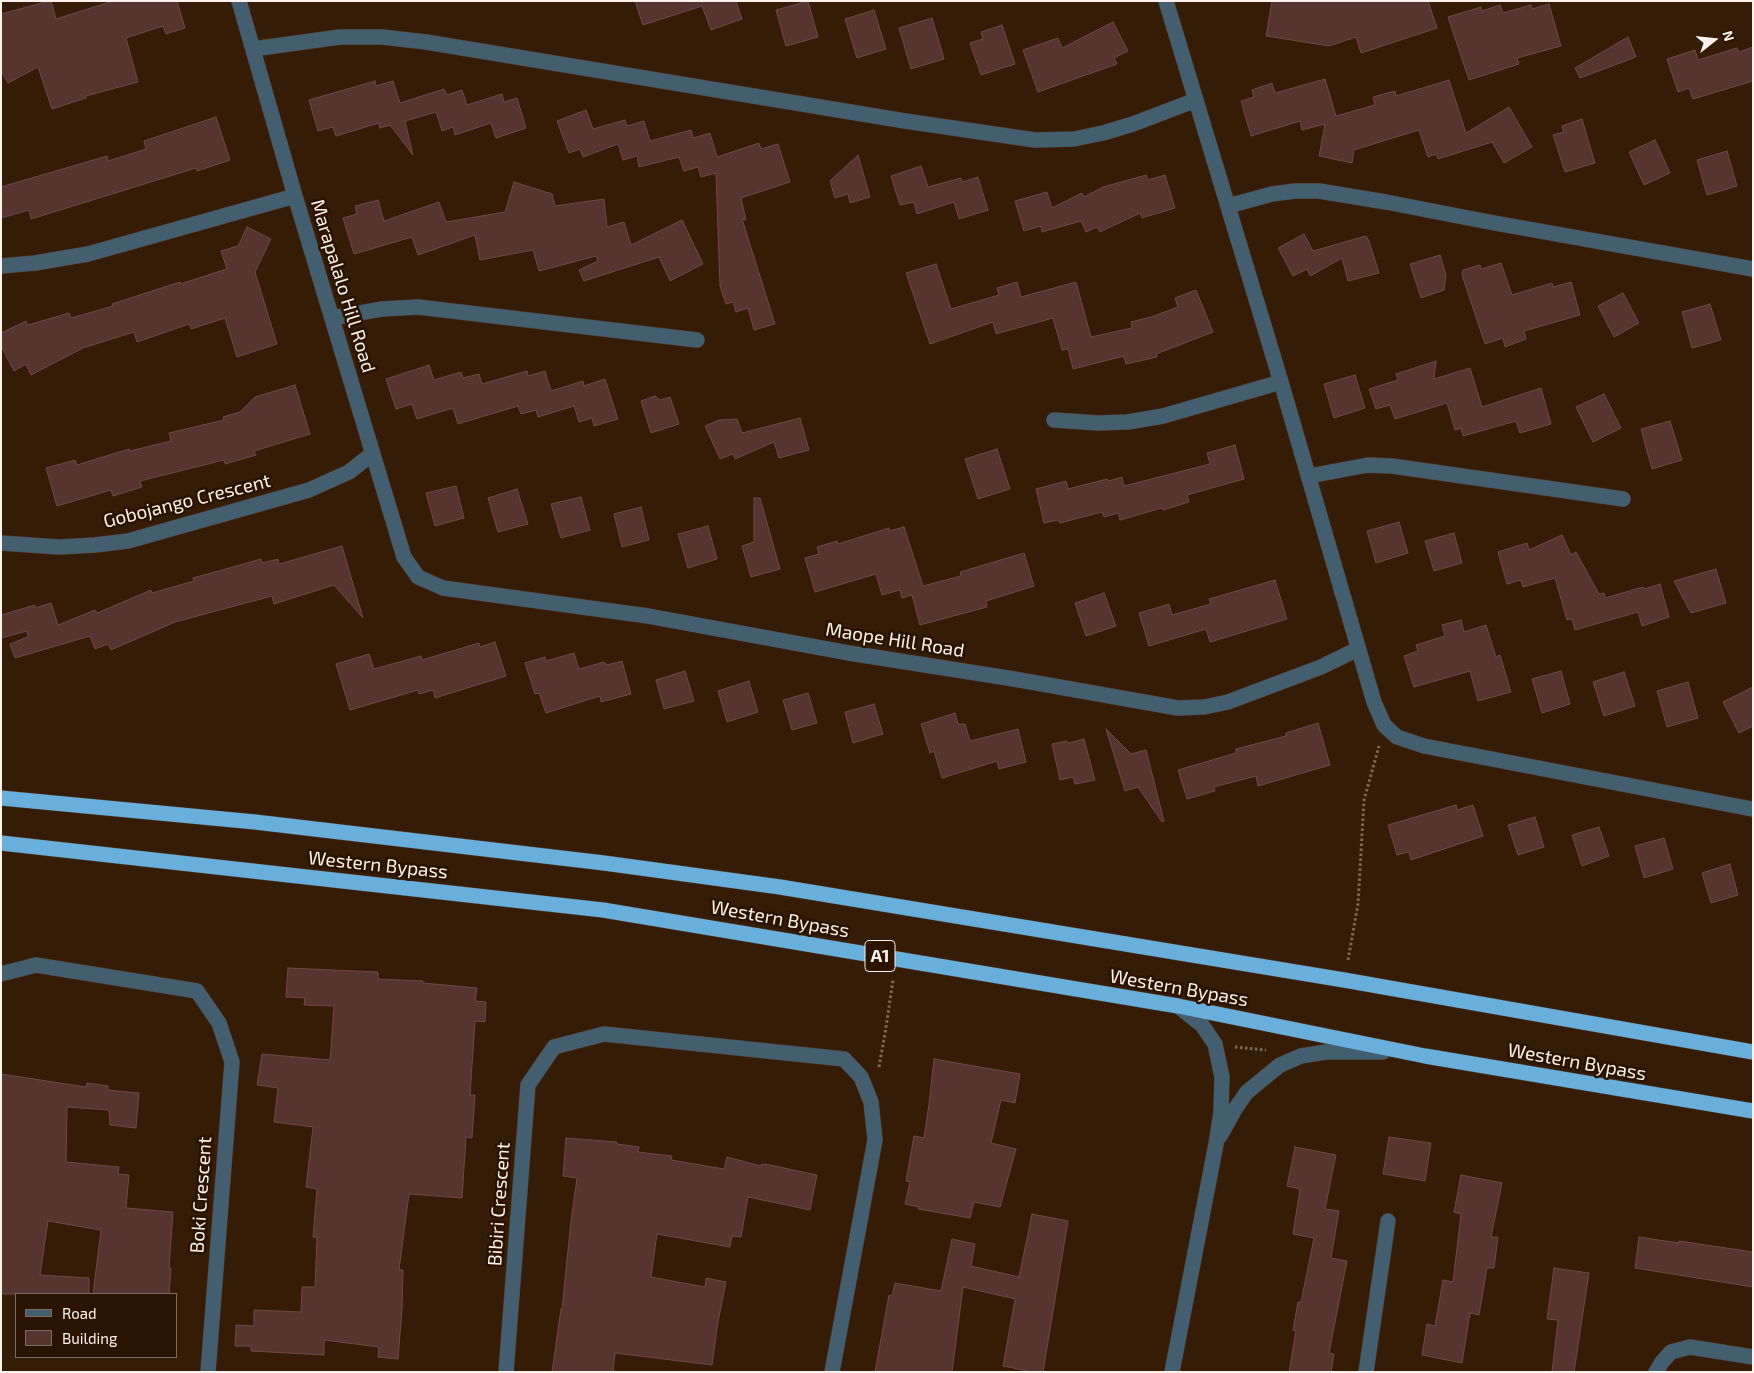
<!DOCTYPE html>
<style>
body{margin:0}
#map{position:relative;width:1754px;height:1373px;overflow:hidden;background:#341c07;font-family:"Exo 2",sans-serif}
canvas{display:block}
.frame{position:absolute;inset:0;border:2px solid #fdf2eb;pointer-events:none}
.legend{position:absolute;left:15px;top:1293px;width:162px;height:65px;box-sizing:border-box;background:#2a1300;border:1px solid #7e6c5e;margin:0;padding:6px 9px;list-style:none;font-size:15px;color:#fdf2eb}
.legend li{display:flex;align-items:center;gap:10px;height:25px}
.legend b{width:25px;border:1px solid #7e6c5e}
.north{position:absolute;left:1689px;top:15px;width:50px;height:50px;-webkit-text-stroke:4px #2a1300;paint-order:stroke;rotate:74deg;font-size:14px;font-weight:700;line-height:20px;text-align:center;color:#fdf2eb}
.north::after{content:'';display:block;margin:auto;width:18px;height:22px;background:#fdf2eb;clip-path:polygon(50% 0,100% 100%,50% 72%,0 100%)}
</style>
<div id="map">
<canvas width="1754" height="1373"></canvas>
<div class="frame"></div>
<ul class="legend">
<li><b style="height:6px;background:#435e6f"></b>Road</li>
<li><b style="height:14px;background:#56342f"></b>Building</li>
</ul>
<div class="north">N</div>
</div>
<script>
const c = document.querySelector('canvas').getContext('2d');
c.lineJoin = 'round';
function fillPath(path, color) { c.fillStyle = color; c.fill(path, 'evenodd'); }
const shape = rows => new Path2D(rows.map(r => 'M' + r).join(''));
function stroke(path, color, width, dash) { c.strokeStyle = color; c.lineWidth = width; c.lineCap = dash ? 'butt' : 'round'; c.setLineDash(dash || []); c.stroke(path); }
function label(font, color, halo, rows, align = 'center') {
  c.font = font + ' "Exo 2",sans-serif'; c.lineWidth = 5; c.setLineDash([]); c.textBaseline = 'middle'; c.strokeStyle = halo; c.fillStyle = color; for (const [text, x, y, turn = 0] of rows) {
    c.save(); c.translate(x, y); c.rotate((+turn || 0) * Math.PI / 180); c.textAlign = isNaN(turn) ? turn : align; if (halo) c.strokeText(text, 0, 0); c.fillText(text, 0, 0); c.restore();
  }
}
const building = shape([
 [49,1,51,1,56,19,113,1,177,1,185,28,166,34,163,26,126,38,138,82,86,96,86,98,52,109,38,67,8,83,1,71,1,14,49,1],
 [635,1,736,1,742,19,711,30,702,6,643,25,635,1],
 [808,1,818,37,786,46,776,10,808,1],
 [1272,1,1428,1,1437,28,1361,53,1356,37,1329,46,1266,36,1272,1],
 [1549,4,1561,46,1517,58,1519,64,1469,80,1448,17,1481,7,1482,11,1500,5,1503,13,1531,5,1532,9,1549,4],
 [874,10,886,49,857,58,845,19,874,10],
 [932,18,944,59,911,69,899,28,932,18],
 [1113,22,1128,51,1114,58,1117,64,1038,92,1023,50,1058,38,1062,48,1113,22],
 [1002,25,1015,64,981,75,970,43,983,39,981,32,1002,25],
 [1628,37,1636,57,1580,78,1575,68,1628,37],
 [1753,47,1753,81,1693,99,1689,88,1678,92,1667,59,1695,50,1698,60,1737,48,1739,52,1753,47],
 [1325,79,1336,116,1375,105,1373,97,1395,91,1396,96,1449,80,1466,133,1509,107,1532,147,1504,163,1492,142,1438,159,1436,154,1428,157,1419,130,1354,150,1352,163,1319,156,1325,124,1302,130,1300,121,1251,136,1241,101,1254,97,1252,90,1272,83,1275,93,1325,79],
 [375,81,376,86,393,81,400,103,444,89,447,95,462,90,467,105,502,94,504,102,517,98,526,128,496,138,491,123,455,135,453,127,442,131,436,112,405,121,413,155,390,125,380,128,379,123,336,136,333,127,318,131,309,100,375,81],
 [586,110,593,129,625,120,627,126,644,121,650,141,691,130,693,138,710,133,717,157,759,143,761,149,778,144,790,182,741,198,746,220,742,219,775,324,754,330,748,308,736,312,733,302,726,304,720,286,716,173,701,177,698,167,684,171,679,157,639,167,637,156,623,160,618,144,583,157,580,149,569,153,557,121,586,110],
 [216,117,230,160,197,171,196,168,31,219,29,210,1,218,1,187,107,156,108,161,146,149,144,141,216,117],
 [1582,119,1595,163,1565,172,1553,135,1564,132,1562,126,1582,119],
 [1655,140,1670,173,1644,185,1629,152,1655,140],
 [1727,151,1737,186,1707,195,1697,160,1727,151],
 [858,155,870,197,850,203,848,194,835,198,830,181,858,155],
 [921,166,928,187,961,178,962,182,978,177,988,210,959,219,954,202,917,214,914,202,900,205,891,176,921,166],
 [1146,175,1148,180,1165,175,1175,208,1142,218,1140,213,1100,232,1097,227,1086,232,1081,221,1042,232,1041,226,1024,231,1015,201,1047,192,1052,208,1082,193,1084,197,1103,187,1146,175],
 [514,182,552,194,555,206,604,199,607,227,624,222,631,245,682,220,703,264,670,281,659,257,584,281,579,270,598,261,596,256,539,271,533,250,480,260,475,235,418,255,412,237,354,254,343,218,357,214,355,206,378,200,384,221,439,202,446,222,505,212,514,182],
 [247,227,271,239,255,272,277,344,237,357,225,318,191,329,189,324,137,342,134,332,83,348,31,375,26,364,14,371,1,346,1,333,26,321,28,325,69,313,71,318,113,306,112,304,180,282,180,284,227,269,221,251,238,246,247,227],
 [1304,234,1313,251,1366,236,1369,241,1379,273,1348,281,1342,258,1310,276,1307,269,1293,276,1278,248,1304,234],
 [1440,255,1446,275,1444,290,1421,298,1410,264,1440,255],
 [1501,263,1512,295,1552,283,1553,287,1571,282,1580,315,1524,331,1526,339,1505,347,1503,338,1485,344,1462,275,1463,270,1480,265,1481,269,1501,263],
 [936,264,951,309,999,295,997,288,1017,282,1021,297,1076,282,1091,337,1132,328,1131,322,1151,317,1178,307,1175,298,1196,290,1213,332,1156,354,1157,357,1126,364,1124,356,1073,369,1068,349,1062,350,1053,318,996,334,993,322,930,344,906,273,936,264],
 [1623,293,1639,323,1614,337,1598,306,1623,293],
 [1710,304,1721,340,1692,348,1682,312,1710,304],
 [1436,361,1434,379,1470,368,1482,407,1541,388,1551,424,1520,433,1516,421,1463,436,1461,428,1455,430,1447,403,1395,419,1390,405,1376,409,1369,389,1398,380,1396,374,1436,361],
 [429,365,434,380,461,372,463,378,479,374,482,384,527,371,528,376,545,371,551,391,583,381,584,386,605,379,618,419,594,426,592,418,579,422,574,406,538,417,536,410,521,414,518,406,458,424,453,408,417,419,412,404,396,409,386,379,429,365],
 [1355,375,1365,408,1334,418,1324,384,1355,375],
 [295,385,310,434,254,451,256,455,225,464,224,460,140,481,142,487,113,496,111,490,57,506,46,468,75,460,77,465,129,449,130,451,171,441,169,433,224,420,223,417,240,412,255,397,295,385],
 [1604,394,1621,428,1593,442,1576,407,1604,394],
 [655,396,660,400,670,397,679,424,651,433,641,401,655,396],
 [800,418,809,450,779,458,774,442,735,459,733,454,720,459,705,426,719,420,737,419,742,433,800,418],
 [1670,421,1682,460,1652,469,1641,429,1670,421],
 [1235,445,1244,479,1187,495,1189,502,1163,510,1162,508,1120,520,1118,513,1104,517,1102,512,1060,523,1058,520,1044,523,1036,489,1066,481,1068,489,1107,479,1109,481,1122,477,1124,486,1210,464,1207,453,1235,445],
 [997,449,1010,489,978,499,965,459,997,449],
 [456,486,464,518,435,526,426,493,456,486],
 [517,489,528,524,498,532,488,498,517,489],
 [581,497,590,530,561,538,551,504,581,497],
 [754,498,760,498,780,569,751,577,742,546,754,542,754,498],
 [641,507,649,540,622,547,614,514,641,507],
 [1399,522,1408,553,1376,563,1367,531,1399,522],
 [708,526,717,559,688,568,678,534,708,526],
 [904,527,923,586,961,576,960,572,1024,553,1034,586,986,601,987,607,920,625,912,595,902,598,900,590,882,595,876,574,815,592,805,558,819,554,817,547,837,541,838,544,889,528,889,531,904,527],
 [1454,533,1462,563,1434,571,1425,541,1454,533],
 [1562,535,1571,555,1576,552,1599,594,1604,593,1605,598,1643,587,1644,589,1660,584,1669,617,1642,626,1638,612,1575,630,1572,619,1567,620,1555,578,1523,587,1521,580,1507,584,1498,552,1527,543,1529,550,1562,535],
 [342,546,363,618,334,585,274,604,272,596,175,622,111,650,108,644,95,649,90,636,15,658,10,644,28,637,27,631,1,638,1,615,35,605,35,608,51,603,58,625,95,610,97,613,151,590,152,593,194,581,193,578,222,570,261,559,262,563,278,559,279,564,342,546],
 [1716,569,1726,603,1691,613,1674,581,1716,569],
 [1275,580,1287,619,1210,642,1206,629,1149,646,1139,613,1169,604,1172,615,1211,604,1209,599,1275,580],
 [1104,593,1116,626,1086,636,1075,603,1104,593],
 [1461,620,1464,632,1486,625,1496,657,1500,655,1511,692,1478,701,1470,671,1414,687,1404,656,1418,651,1416,645,1445,636,1442,625,1461,620],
 [495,642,506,676,435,698,433,690,419,694,418,690,350,710,336,664,369,654,374,669,421,656,422,660,479,643,480,647,495,642],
 [574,653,579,669,604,662,607,665,622,661,631,694,601,702,600,696,546,713,539,693,535,694,525,663,545,657,546,661,574,653],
 [685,671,694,701,664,709,656,680,685,671],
 [1561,671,1570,704,1542,713,1532,679,1561,671],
 [1624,672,1635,706,1604,716,1593,682,1624,672],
 [749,681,758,712,727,722,718,691,749,681],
 [1688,682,1698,718,1667,727,1657,691,1688,682],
 [1753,687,1753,726,1739,733,1723,702,1753,687],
 [808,693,817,723,792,730,783,700,808,693],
 [874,704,883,734,853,743,845,712,874,704],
 [955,713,958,724,965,724,970,741,1018,729,1026,762,999,769,997,761,942,778,934,751,930,753,921,724,955,713],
 [1318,723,1330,765,1258,786,1256,776,1214,787,1215,791,1187,799,1178,770,1236,753,1236,749,1286,736,1286,733,1318,723],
 [1106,729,1131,754,1146,750,1164,821,1162,822,1138,787,1125,791,1106,729],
 [1084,739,1095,780,1075,784,1073,777,1060,780,1052,744,1066,741,1069,743,1084,739],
 [1456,805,1457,810,1473,805,1483,836,1411,860,1409,852,1397,855,1388,825,1456,805],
 [1535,817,1544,847,1518,855,1508,825,1535,817],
 [1599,827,1609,856,1582,866,1572,835,1599,827],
 [1664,838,1673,869,1644,878,1635,846,1664,838],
 [1730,864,1738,895,1711,903,1702,873,1730,864],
 [288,968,378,972,378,979,423,981,423,983,477,988,475,1001,486,1002,485,1022,475,1021,470,1095,475,1095,472,1138,466,1137,462,1198,409,1194,399,1270,403,1270,402,1309,398,1359,378,1357,379,1347,324,1340,324,1355,251,1351,251,1346,235,1346,236,1325,254,1326,254,1310,301,1312,302,1287,315,1287,317,1237,313,1237,317,1189,306,1187,313,1127,274,1122,278,1088,257,1085,262,1054,330,1060,334,1006,304,1005,305,998,286,997,288,968],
 [934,1059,1020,1074,1015,1103,1001,1100,991,1143,1016,1149,1000,1207,974,1202,970,1218,918,1209,919,1207,905,1204,910,1182,906,1181,914,1136,924,1138,929,1104,934,1059],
 [1,1074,86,1087,87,1083,108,1086,108,1090,139,1093,136,1128,110,1125,109,1110,67,1107,66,1162,119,1167,118,1174,129,1175,126,1208,173,1212,169,1267,171,1268,169,1294,93,1294,101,1230,48,1221,40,1275,89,1278,89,1294,1,1294,1,1074],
 [1389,1137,1431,1143,1425,1181,1383,1174,1389,1137],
 [566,1138,617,1142,617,1144,639,1147,638,1152,672,1156,671,1160,724,1169,727,1157,761,1166,762,1164,770,1165,817,1175,810,1210,748,1197,741,1237,732,1236,730,1247,657,1234,651,1277,705,1287,706,1278,726,1282,718,1322,712,1365,615,1353,613,1372,552,1372,561,1309,562,1309,571,1221,577,1178,563,1176,566,1138],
 [1295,1147,1336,1155,1325,1209,1339,1211,1331,1258,1347,1261,1329,1353,1334,1354,1331,1372,1289,1372,1296,1331,1293,1330,1298,1302,1301,1302,1314,1238,1293,1234,1300,1189,1287,1186,1295,1147],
 [1461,1175,1502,1183,1491,1237,1498,1237,1494,1268,1487,1268,1479,1315,1470,1313,1462,1363,1422,1355,1427,1324,1435,1326,1443,1280,1453,1282,1461,1214,1454,1212,1461,1175],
 [1032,1214,1068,1221,1043,1372,1033,1372,1003,1366,1015,1299,963,1287,952,1372,875,1372,889,1295,892,1296,895,1283,941,1291,952,1239,975,1244,971,1266,1019,1277,1032,1214],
 [1639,1237,1679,1243,1679,1241,1753,1252,1753,1287,1635,1268,1639,1237],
 [1554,1268,1589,1273,1574,1372,1552,1372,1558,1320,1547,1319,1554,1268]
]);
const path = shape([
 [1348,960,1358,904,1364,800,1379,746],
 [1235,1047,1266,1050],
 [879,1067,885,1034,893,980]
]);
const minor = shape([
 [239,1,295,196,404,557,418,577,443,588,648,616,849,653,1014,679,1178,708,1204,707,1228,702,1321,667,1358,649],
 [1166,1,1281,382,1374,702,1384,725,1397,737,1424,746,1752,809],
 [253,49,340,37,382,37,426,42,905,121,1035,140,1074,139,1103,133,1133,124,1196,100],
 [1228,206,1272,194,1295,191,1319,191,1386,202,1489,222,1753,269],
 [1,266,35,263,88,254,295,196],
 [332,318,382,309,418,307,697,340],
 [1054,420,1098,423,1128,422,1163,416,1281,382],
 [1309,476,1368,465,1392,466,1623,499],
 [1,543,59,547,95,545,128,541,309,490,349,472,372,454],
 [1,974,36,965,197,991,219,1023,232,1062,208,1372],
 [1220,1136,1235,1109,1247,1092,1280,1065,1301,1056,1326,1052,1383,1052],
 [506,1372,528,1085,554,1047,604,1034,844,1059,861,1077,871,1102,875,1140,832,1372],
 [1172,1372,1216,1144,1221,1112,1222,1077,1215,1044,1202,1025,1178,1006],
 [1366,1372,1388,1221],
 [1656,1372,1662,1362,1671,1352,1690,1347,1753,1357]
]);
const highway = shape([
 [1,798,255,822,604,863,780,887,1344,980,1753,1052],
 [1,843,603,910,1178,1006,1425,1056,1753,1111]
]);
const shields = [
 [880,956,30]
];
const shieldNames = [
 ["A1",880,956]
];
const streetNames = [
 ["Marapalalo Hill Road",343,286,73],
 ["Gobojango Crescent",187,501,-14],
 ["Maope Hill Road",895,640,9],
 ["Western Bypass",378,865,6],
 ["Western Bypass",780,919,10],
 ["Western Bypass",1179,988,10],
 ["Western Bypass",1577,1062,10],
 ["Boki Crescent",201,1195,-86],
 ["Bibiri Crescent",499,1204,-86]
];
fillPath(building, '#56342f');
stroke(building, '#6d4a45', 1);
stroke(minor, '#503a27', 16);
stroke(highway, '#503a27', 16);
stroke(path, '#7c6959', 3, [2.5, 2.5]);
stroke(minor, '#435e6f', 15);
stroke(highway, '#69afdb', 15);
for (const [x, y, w] of shields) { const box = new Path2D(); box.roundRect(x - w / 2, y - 15.5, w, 31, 4); c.fillStyle = '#2a1300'; c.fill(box); stroke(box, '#fdf2eb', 1); }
label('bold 18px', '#fdf2eb', null, shieldNames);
label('19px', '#fdf2eb', '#2a1300', streetNames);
</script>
